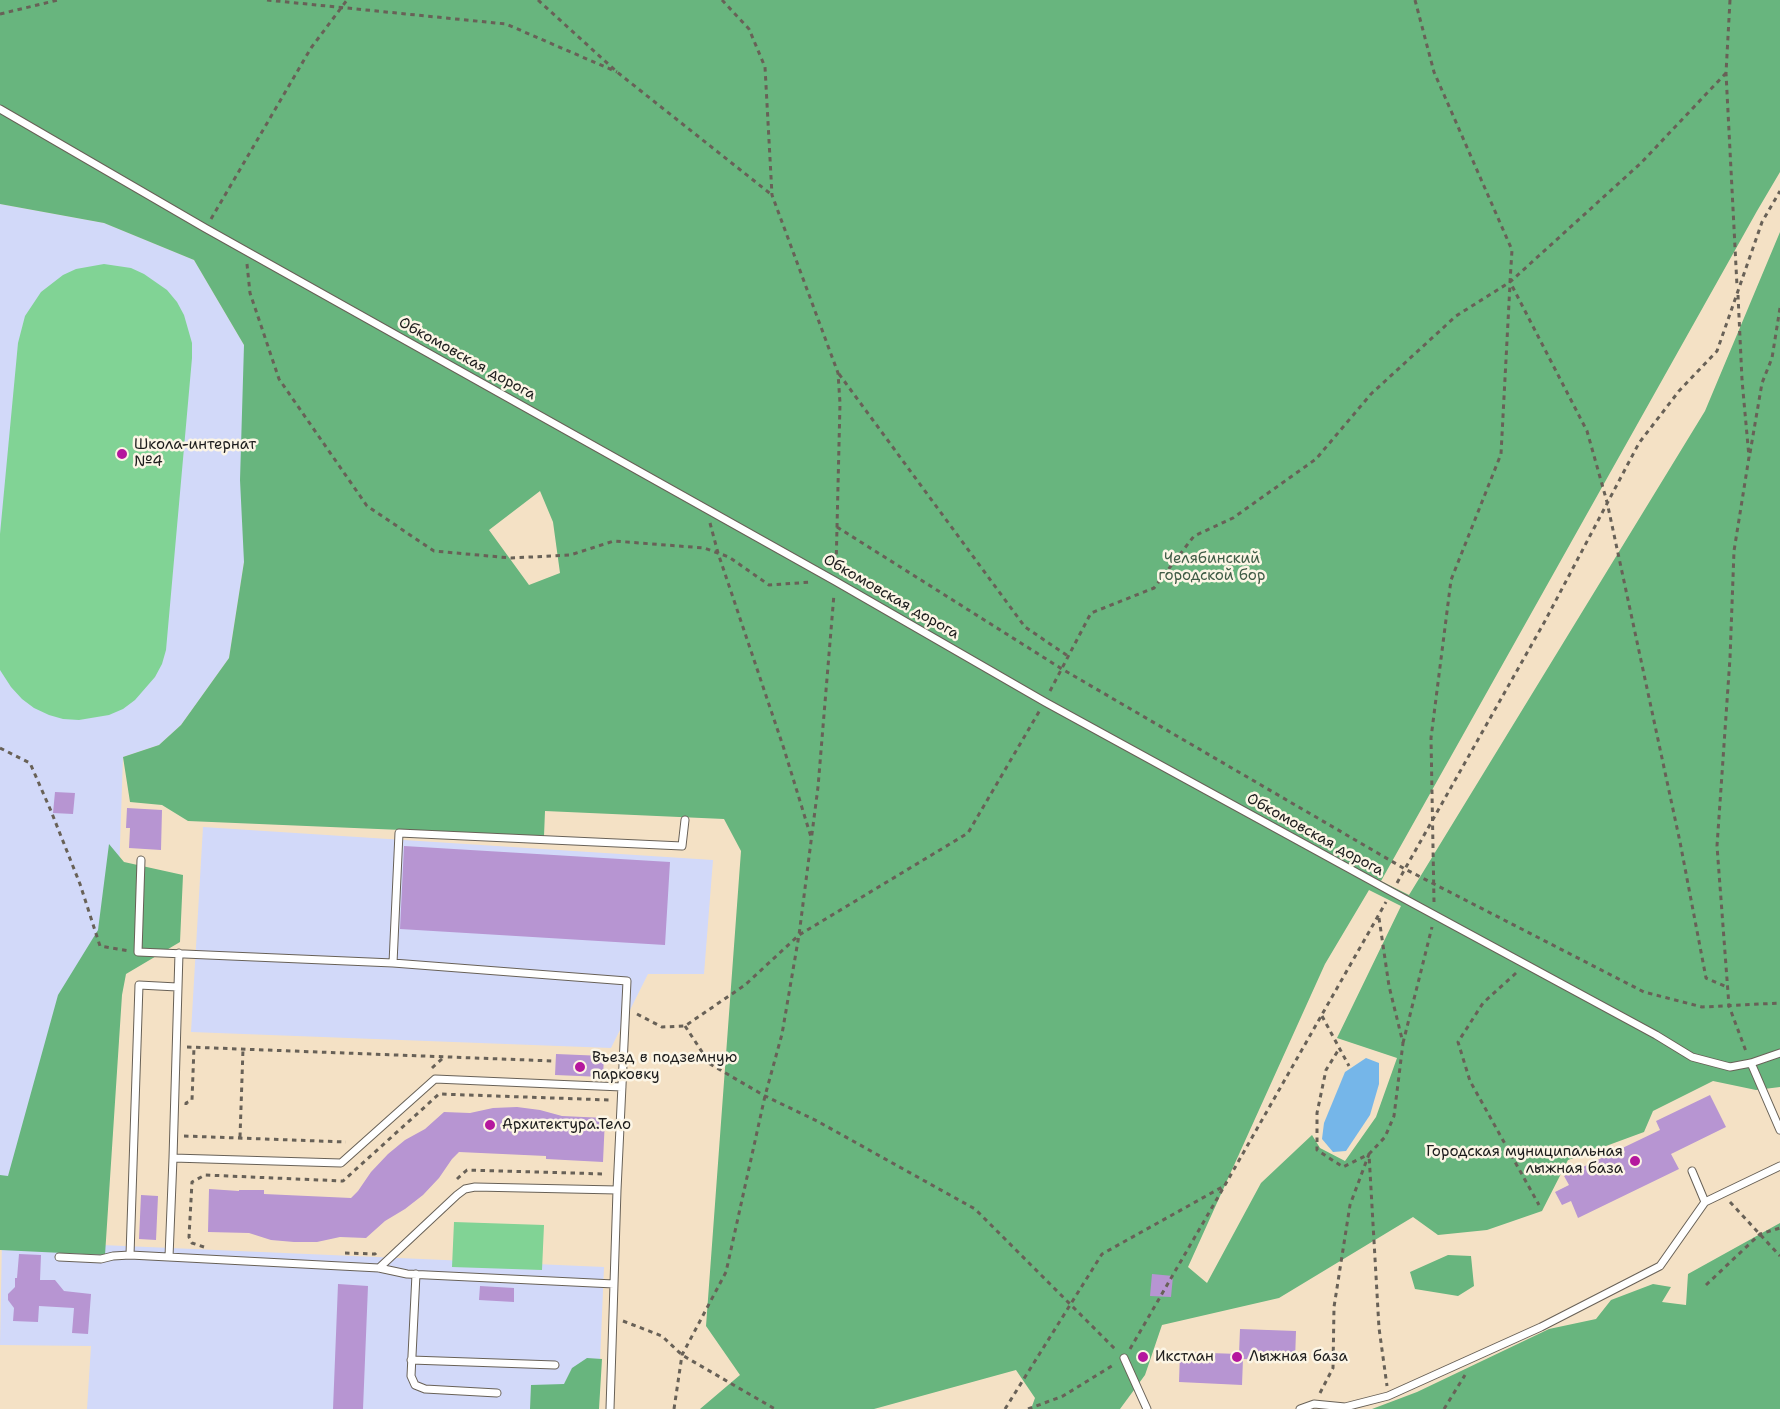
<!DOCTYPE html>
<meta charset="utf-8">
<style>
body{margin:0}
canvas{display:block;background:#f4e1c5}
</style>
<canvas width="1780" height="1409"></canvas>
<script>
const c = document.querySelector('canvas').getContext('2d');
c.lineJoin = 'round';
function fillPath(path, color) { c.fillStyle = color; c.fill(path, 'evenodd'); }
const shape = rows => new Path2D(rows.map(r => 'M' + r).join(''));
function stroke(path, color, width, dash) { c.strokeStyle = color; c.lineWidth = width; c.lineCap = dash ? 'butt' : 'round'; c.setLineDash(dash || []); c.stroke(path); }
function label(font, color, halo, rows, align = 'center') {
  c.font = font + ' "Shantell Sans",sans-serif'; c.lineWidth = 5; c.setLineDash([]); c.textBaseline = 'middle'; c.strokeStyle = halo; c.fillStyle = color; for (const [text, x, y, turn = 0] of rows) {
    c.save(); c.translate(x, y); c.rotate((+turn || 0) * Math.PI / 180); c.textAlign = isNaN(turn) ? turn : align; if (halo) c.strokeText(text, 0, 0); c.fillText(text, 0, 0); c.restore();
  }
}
const built = shape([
 [0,204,104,223,194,260,244,345,244,562,229,658,181,725,159,745,123,757,117,932,102,1245,604,1267,598,1409,87,1409,91,1346,0,1345,2,1240,0,1239],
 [203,827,713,860,704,974,648,974,611,1048,191,1032]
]);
const green = shape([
 [104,264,131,268,144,274,167,290,177,302,184,315,192,343,192,358,166,650,162,664,155,677,135,700,123,709,109,715,79,720,63,719,49,715,34,708,22,699,11,687,0,670,0,534,18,343,25,316,41,292,63,275,76,269],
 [454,1222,544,1225,542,1270,452,1267]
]);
const forest = shape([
 [0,0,1780,0,1780,172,1757,211,1381,881,1409,895,1705,411,1780,232,1780,1087,1756,1090,1713,1081,1653,1111,1644,1132,1568,1160,1542,1211,1487,1230,1438,1235,1413,1217,1279,1298,1162,1325,1145,1375,1120,1409,1031,1409,1035,1398,1016,1370,874,1409,700,1409,740,1375,706,1326,741,851,724,819,545,811,544,836,188,821,162,805,130,802,123,757,159,745,181,725,229,658,244,562,240,480,244,345,194,260,104,223,0,204],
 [540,491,553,522,560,573,529,585,489,530],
 [1369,890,1401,906,1337,1038,1397,1058,1376,1117,1345,1161,1320,1148,1312,1135,1261,1183,1207,1283,1188,1267,1325,964],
 [109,844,124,862,183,875,180,942,126,974,122,995,105,1255,0,1250,0,1175,8,1176,58,995,98,930],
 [1780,1223,1780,1409,1372,1409,1417,1392,1549,1329,1596,1319,1611,1300,1653,1284,1671,1287,1662,1302,1686,1305,1688,1274],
 [1448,1255,1471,1256,1474,1286,1458,1296,1415,1289,1410,1272],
 [587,1358,602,1359,599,1409,530,1409,531,1385,564,1384,572,1368]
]);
const water = shape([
 [1366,1058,1379,1063,1379,1084,1370,1115,1346,1151,1333,1152,1322,1139,1324,1123,1345,1072]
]);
const building = shape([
 [55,792,75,793,73,814,53,813],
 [127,808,162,810,161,850,129,848,130,828,126,828],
 [404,846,670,862,665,945,400,929],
 [556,1054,604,1056,603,1077,555,1075],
 [1710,1095,1726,1127,1671,1154,1679,1169,1578,1218,1571,1201,1562,1205,1555,1192,1569,1185,1564,1176,1660,1130,1656,1121],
 [517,1107,540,1110,562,1116,605,1118,603,1162,546,1159,546,1156,459,1152,452,1159,439,1178,423,1195,405,1209,385,1221,366,1238,340,1237,317,1242,294,1242,271,1240,249,1233,208,1232,209,1189,239,1191,239,1190,264,1190,264,1194,351,1198,358,1191,371,1172,388,1154,405,1140,425,1129,444,1112,470,1113,493,1108],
 [141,1195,158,1196,156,1240,139,1239],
 [19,1254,41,1255,40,1280,55,1280,64,1291,91,1294,88,1334,72,1333,74,1308,39,1306,38,1322,13,1321,14,1308,8,1300,8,1294,15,1287,15,1278,17,1278],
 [1152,1274,1173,1276,1171,1297,1150,1296],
 [338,1284,368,1286,363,1409,333,1409],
 [480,1286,514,1288,514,1302,479,1300],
 [1240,1329,1296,1331,1295,1361,1243,1359,1242,1385,1179,1382,1180,1352,1239,1354]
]);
const path = shape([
 [267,0,506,24,617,72],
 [538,0,617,72,772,195],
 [722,0,749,29,765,67,772,195,838,373,840,403,836,569],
 [1415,0,1434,72,1512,250,1510,282,1587,431,1607,502,1680,842,1706,978,1727,987],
 [1730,0,1726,73,1737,286],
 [0,14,58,0],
 [211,219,311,48,347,0],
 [247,264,250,293,279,379,367,506,434,551,511,558,570,555,614,541,704,548,729,557,769,585,812,582],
 [1738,295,1742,380,1749,457,1734,551,1730,658,1717,846,1729,1006,1747,1054],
 [839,374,1025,627,1068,656],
 [1750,453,1762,383,1772,358,1780,308],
 [710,523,718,553,784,749,811,837],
 [837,527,1062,669,1405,869,1644,992,1702,1007,1780,1003],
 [1050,691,1091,613,1154,588,1194,536,1233,518,1316,459,1371,394,1456,316,1510,282,1641,163,1726,73],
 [0,748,30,763,51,811,80,884,100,946,129,951],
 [1397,883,1545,621,1639,443,1679,391,1717,351,1762,222,1780,191],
 [1434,902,1431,738,1451,580,1501,454,1510,284],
 [1379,918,1389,986,1403,1043,1394,1116,1385,1137,1369,1154,1379,1328,1387,1386],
 [1516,973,1483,1003,1458,1042,1470,1081,1539,1205],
 [637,1014,662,1027,685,1026,745,985,799,935,968,833,1040,710],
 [1322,1016,1349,1066],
 [685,1026,710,1064,765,1096,817,1121,975,1209,1117,1351],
 [1403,1043,1432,927],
 [187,1047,554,1061],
 [432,1068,443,1058],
 [186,1105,186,1103,192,1100,194,1047],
 [184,1136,346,1142],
 [240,1137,243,1049],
 [457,1179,467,1170,606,1174],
 [1730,1202,1780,1256],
 [204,1247,192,1243,189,1237,192,1182,205,1175,343,1181,439,1094,610,1100],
 [345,1253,375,1254,377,1252],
 [1706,1285,1760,1234,1780,1228],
 [623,1321,662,1336,682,1355,775,1409],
 [1130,1349,1225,1185,1386,902],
 [1320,1393,1333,1368,1334,1307,1350,1205,1369,1154,1343,1167,1317,1150,1317,1113,1326,1070,1339,1049],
 [674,1409,682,1355,726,1272,765,1096,782,1034,799,935,818,787,834,594],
 [1005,1409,1102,1254,1224,1186],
 [1028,1409,1063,1396,1115,1364],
 [1444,1409,1465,1375]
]);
const service = shape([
 [0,109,205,228,835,581,1045,702,1392,892,1656,1035,1692,1057,1730,1067,1751,1063,1780,1053],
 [141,860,138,952,393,963,627,981,617,1190,610,1409],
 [179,953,173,1158,341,1163,435,1079,622,1087],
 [393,963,399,833,682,846,685,820],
 [1751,1063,1780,1130],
 [1692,1171,1705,1202],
 [130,1255,139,985,177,987],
 [59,1257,101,1259,113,1256,130,1255,379,1268,407,1274,614,1284],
 [169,1257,173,1158],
 [379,1268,457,1195,465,1189,475,1187,617,1190],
 [416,1274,411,1376,415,1385,425,1389,497,1393],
 [1124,1358,1147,1409],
 [411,1360,555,1365],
 [1300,1409,1314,1404,1345,1407,1388,1396,1541,1327,1660,1266,1705,1202,1780,1166]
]);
const markers = [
 [122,454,6,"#b5179e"],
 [580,1067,6,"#b5179e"],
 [490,1125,6,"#b5179e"],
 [1635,1161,6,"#b5179e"],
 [1143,1357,6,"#b5179e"],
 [1237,1357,6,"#b5179e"]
];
const streetNames = [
 ["Обкомовская дорога",467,359,29],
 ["Обкомовская дорога",891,597,30],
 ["Обкомовская дорога",1315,835,29]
];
const poiNames = [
 ["Школа-интернат",134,445],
 ["№4",134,462],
 ["Въезд в подземную",592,1058],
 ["парковку",592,1075],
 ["Архитектура.Тело",502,1125],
 ["Городская муниципальная",1623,1152,"right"],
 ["лыжная база",1623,1169,"right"],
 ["Икстлан",1155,1357],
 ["Лыжная база",1249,1357]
];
const parkNames = [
 ["Челябинский",1212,559],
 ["городской бор",1212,576]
];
fillPath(built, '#d2d9f9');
fillPath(green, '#81d395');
fillPath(forest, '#68b57e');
fillPath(water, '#75b6e9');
fillPath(building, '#b795d2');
stroke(service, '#686157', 9);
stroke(path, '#686157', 3, [4.5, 4.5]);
stroke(service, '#fff', 7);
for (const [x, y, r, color] of markers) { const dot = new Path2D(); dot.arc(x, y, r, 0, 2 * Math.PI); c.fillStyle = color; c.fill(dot); stroke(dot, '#fcf5e5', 2); }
label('15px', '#1c1c1c', '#fcf5e5', streetNames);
label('15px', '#1c1c1c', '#fcf5e5', poiNames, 'left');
label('15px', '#3f5c46', '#fcf5e5', parkNames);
</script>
